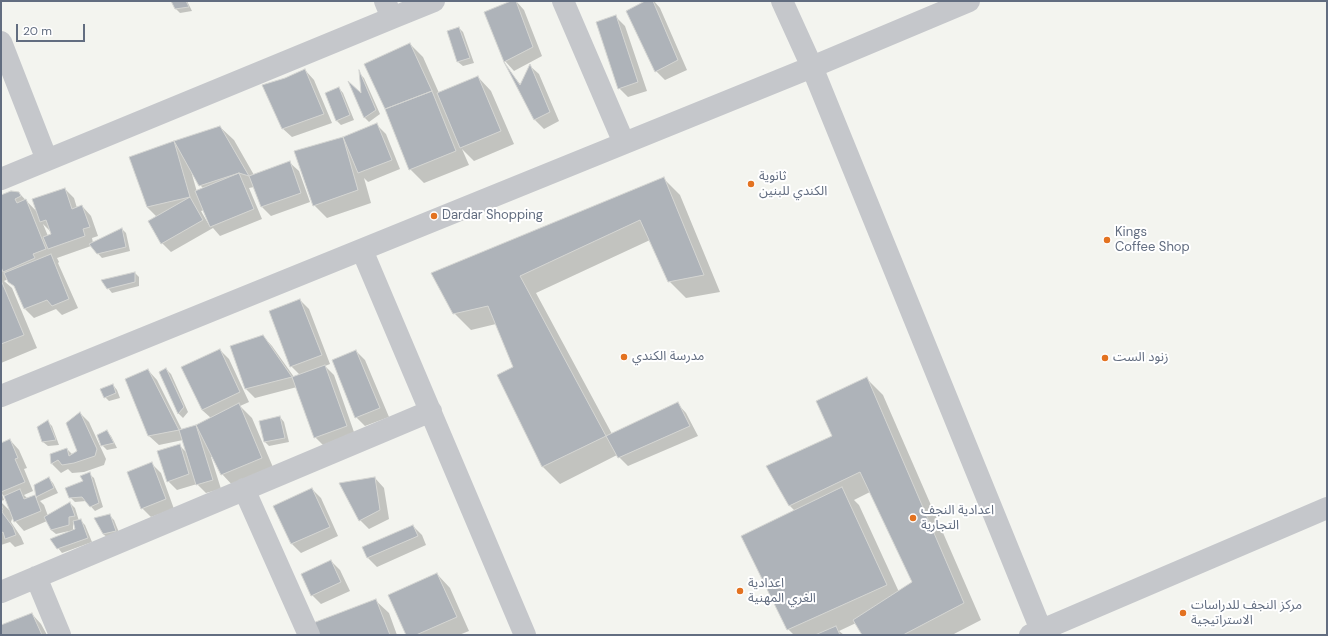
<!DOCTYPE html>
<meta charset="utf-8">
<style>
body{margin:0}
#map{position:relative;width:1328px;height:636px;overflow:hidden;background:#f3f4ef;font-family:"DM Sans",sans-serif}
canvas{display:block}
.frame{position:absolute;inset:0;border:2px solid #626d80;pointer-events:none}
.scale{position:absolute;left:16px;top:24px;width:69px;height:18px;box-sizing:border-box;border:2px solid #626d80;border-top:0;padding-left:5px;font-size:12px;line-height:14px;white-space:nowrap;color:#626d80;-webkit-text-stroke:3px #fff;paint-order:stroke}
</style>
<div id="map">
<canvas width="1328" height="636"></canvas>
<div class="frame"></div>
<div class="scale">20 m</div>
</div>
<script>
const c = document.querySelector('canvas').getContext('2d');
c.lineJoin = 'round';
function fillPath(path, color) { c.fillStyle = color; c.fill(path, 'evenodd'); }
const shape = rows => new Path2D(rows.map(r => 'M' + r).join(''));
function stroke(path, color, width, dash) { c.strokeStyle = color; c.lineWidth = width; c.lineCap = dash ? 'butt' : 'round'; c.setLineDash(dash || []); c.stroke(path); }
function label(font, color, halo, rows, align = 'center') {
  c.font = font + ' "DM Sans","Noto Sans Arabic",sans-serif'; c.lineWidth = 4; c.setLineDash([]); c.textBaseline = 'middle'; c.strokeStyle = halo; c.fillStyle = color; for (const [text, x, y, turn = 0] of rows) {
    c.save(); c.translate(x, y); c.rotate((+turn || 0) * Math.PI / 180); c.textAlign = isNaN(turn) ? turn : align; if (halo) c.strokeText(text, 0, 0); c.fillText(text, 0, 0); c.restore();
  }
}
const shadow = shape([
 [172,1,187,1,192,11,180,13,176,9],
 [514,1,516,1,524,10,542,56,514,71,505,61],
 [647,1,654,1,660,8,687,70,665,80,656,71],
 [616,17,625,26,647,91,628,97,619,88],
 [459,28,463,32,474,63,463,66,458,62,448,32],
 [410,44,423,57,439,93,478,77,491,91,514,144,474,161,462,149,469,165,424,183,410,169],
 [530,66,539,74,559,121,544,129,535,120,511,73,521,85],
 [305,70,314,80,332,123,292,137,282,128,285,79],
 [361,75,364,78,380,114,369,122,365,118,350,85,362,95],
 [339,88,343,93,354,120,341,125,336,120],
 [377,125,386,134,400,169,368,182,364,178,371,203,327,218,314,205,295,151,344,138],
 [220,127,234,140,254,175,289,162,299,171,310,202,271,216,262,207,254,187,249,188,262,219,220,236,213,228,171,252,162,243,157,217,147,207,174,142],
 [191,171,200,185,204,189,197,192],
 [204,210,210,225,209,225,201,211],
 [663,178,680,195,720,292,686,298,669,281,650,240,536,293,612,434,677,403,686,413,698,436,628,466,617,455,560,484,543,467,498,376,514,367,496,324,471,330,454,313],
 [65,189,74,198,77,208,82,206,91,216,98,236,92,238,93,243,122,229,126,233,130,251,102,258,91,246,57,258,59,262,58,263,78,308,62,315,56,309,34,318,25,309,17,289,8,279,4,281,12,288,37,348,1,363,1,196,19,193,38,213],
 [43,224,50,231,52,235,48,236],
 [135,273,139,277,139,286,112,293,108,288],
 [300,300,309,309,330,364,325,366,334,375,355,435,324,446,315,437,297,387,255,398,246,389,263,336,272,346,294,377,300,375,291,366],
 [220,350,229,359,249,402,240,406,252,418,275,472,235,488,222,474,213,457,211,457,221,489,206,493,197,484,177,490,168,481,179,445,187,453,183,440,159,445,149,436,126,379,148,370,157,380,182,430,196,426,211,418,202,410],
 [356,351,365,360,389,417,365,426,356,417],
 [166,369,171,374,188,412,183,418,179,414,161,372],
 [866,378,883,395,981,620,952,635,863,635,856,623,839,631,844,635,794,635,788,629,795,511,790,506,768,467,833,437],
 [870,492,913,582,899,592,859,505,854,500],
 [113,385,117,390,120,398,109,401,105,397],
 [80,413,89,422,106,459,104,465,84,472,72,473,68,469,61,473,52,464,67,449,73,455,78,452],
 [280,417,284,422,289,442,269,446,265,442],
 [48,422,52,426,59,445,48,446,43,442],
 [107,432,111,436,117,448,107,450,102,445],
 [10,440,19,450,27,468,24,469,33,491,24,495,28,499,34,496,37,499,35,485,49,479,53,483,58,493,40,501,44,505,48,516,70,503,75,508,79,521,80,520,85,525,92,542,62,553,51,539,69,532,69,531,56,534,51,530,47,521,24,531,15,521,13,516,11,522,21,537,24,544,15,547,10,542,1,545,1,502,12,513,6,498,2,494,4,500,1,501,1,444],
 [73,520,77,529,73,530],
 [152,464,161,473,174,509,151,517,142,508],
 [89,474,94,478,103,507,95,511,86,501,75,502,70,497,85,482],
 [375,478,384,488,389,519,369,529,360,520],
 [312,489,321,498,338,536,301,553,292,544],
 [109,515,114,520,120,535,108,538,103,534],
 [413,526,422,535,426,545,377,567,368,558,364,548],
 [331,561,340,570,350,591,321,604,312,595],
 [437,574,450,588,469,631,459,635,407,635],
 [375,600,389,613,397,635,319,635],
 [32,614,41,624,47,635,1,635,1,626]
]);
const building = shape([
 [171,1,186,1,189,7,175,9,171,1],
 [511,1,516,1,533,47,504,62,484,12,511,1],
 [645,1,653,1,678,60,655,72,626,11,645,1],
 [616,15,638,82,618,89,596,22,616,15],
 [459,27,470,58,457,62,447,31,459,27],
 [410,43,432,91,385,109,364,64,410,43],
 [504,62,520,85,530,64,550,112,534,120,504,62],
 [305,69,324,114,282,129,262,85,285,78,305,69],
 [359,70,376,110,364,118,348,81,361,93,359,70],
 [478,76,501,131,460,148,437,93,478,76],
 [339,87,350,115,336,121,325,93,339,87],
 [432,91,456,151,409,170,385,109,432,91],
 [377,123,392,160,358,173,343,137,377,123],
 [220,126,249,176,239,173,199,186,174,141,220,126],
 [343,137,358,190,313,206,294,151,343,137],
 [174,141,190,197,147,207,129,157,174,141],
 [290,161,301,193,261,207,249,176,290,161],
 [239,173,254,209,210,227,195,191,239,173],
 [664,177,704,275,668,282,640,220,520,276,606,436,542,467,497,375,513,367,488,306,453,314,431,273,664,177],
 [65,188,72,209,82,205,90,227,83,229,85,236,48,249,43,237,51,234,46,220,40,222,32,199,65,188],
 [11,191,19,192,21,196,15,199,17,203,26,199,46,249,33,254,35,258,3,272,1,267,1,195,11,191],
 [190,197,203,220,161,244,148,221,190,197],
 [122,228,126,247,97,254,89,244,122,228],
 [51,254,69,299,52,306,47,300,24,309,14,286,8,282,4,273,51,254],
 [135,272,135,282,107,289,101,280,135,272],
 [1,280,24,335,1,344,1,280],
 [300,299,322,355,290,367,269,311,300,299],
 [263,335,292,377,245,389,230,346,263,335],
 [220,349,240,392,202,410,181,367,220,349],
 [356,350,380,408,355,418,332,360,356,350],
 [325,365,347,426,314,438,292,377,325,365],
 [166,368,184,407,178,414,159,372,166,368],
 [148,369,179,430,148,436,125,379,148,369],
 [867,377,964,603,903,635,862,635,853,620,912,582,860,472,789,506,766,466,832,436,816,401,867,377],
 [113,384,116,393,104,398,100,389,113,384],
 [678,402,690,426,618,458,606,436,678,402],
 [239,403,262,458,221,475,196,425,239,403],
 [80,412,97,449,95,456,74,463,62,465,58,460,51,464,50,454,67,448,69,456,77,451,66,423,80,412],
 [280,416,285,438,264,442,259,421,280,416],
 [48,420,56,440,42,442,37,427,48,420],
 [196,425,213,480,196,485,179,430,196,425],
 [107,430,114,443,101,446,97,435,107,430],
 [10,439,18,458,15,459,25,482,1,492,1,443,10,439],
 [180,444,189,474,167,482,157,451,180,444],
 [152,462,166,499,141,509,127,472,152,462],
 [90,472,99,503,90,507,82,497,69,498,65,488,83,481,80,476,90,472],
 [49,477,54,488,36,497,34,485,49,477],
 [375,477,380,510,359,521,339,483,375,477],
 [842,487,887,585,787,630,741,536,842,487],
 [312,488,330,527,291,544,273,506,312,488],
 [20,489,24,499,35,495,41,511,14,522,4,496,20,489],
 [70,502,75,516,69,517,69,525,51,530,44,517,70,502],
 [1,503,3,509,2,512,13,527,16,535,5,539,3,532,1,533,1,503],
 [110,514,116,531,103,534,94,518,110,514],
 [81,519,88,538,57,549,50,539,75,529,73,521,81,519],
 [413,525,418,536,367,558,362,547,413,525],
 [331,560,341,582,311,596,301,574,331,560],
 [437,573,457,617,416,635,406,635,388,595,437,573],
 [376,599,390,635,318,635,313,623,376,599],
 [32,613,42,635,1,635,1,625,32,613],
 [836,626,840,635,815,635,836,626]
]);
const street = shape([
 [563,1,624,143],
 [782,1,812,67,1041,630],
 [392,18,434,1],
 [1,42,47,160],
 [1,179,392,18,385,1],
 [362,250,525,635],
 [1,396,812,67,969,1],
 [244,489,309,635],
 [36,577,60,635],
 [1,592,431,411],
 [1030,635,1327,508]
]);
const markers = [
 [751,184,4,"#e37220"],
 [434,216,4,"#e37220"],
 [1107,240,4,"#e37220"],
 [624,357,4,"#e37220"],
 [1105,358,4,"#e37220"],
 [913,518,4,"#e37220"],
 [740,591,4,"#e37220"],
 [1183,613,4,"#e37220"]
];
const poiNames = [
 ["ثانوية",759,177],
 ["الكندي للبنين",759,192],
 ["Dardar Shopping",442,216],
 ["Kings",1115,233],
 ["Coffee Shop",1115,248],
 ["مدرسة الكندي",632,357],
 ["زنود الست",1113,358],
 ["اعدادية النجف",921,511],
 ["التجارية",921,526],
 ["اعدادية",748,584],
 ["الغري المهنية",748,599],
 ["مركز النجف للدراسات",1191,606],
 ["الاستراتيجية",1191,621]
];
fillPath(shadow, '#0003');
fillPath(building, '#aeb3b9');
stroke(building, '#d4d5d2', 1);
stroke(street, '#c5c7cb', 22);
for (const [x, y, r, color] of markers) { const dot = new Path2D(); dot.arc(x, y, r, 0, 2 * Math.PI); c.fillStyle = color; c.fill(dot); stroke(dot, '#fff', 1.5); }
label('13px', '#626d80', '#fff', poiNames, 'left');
</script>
